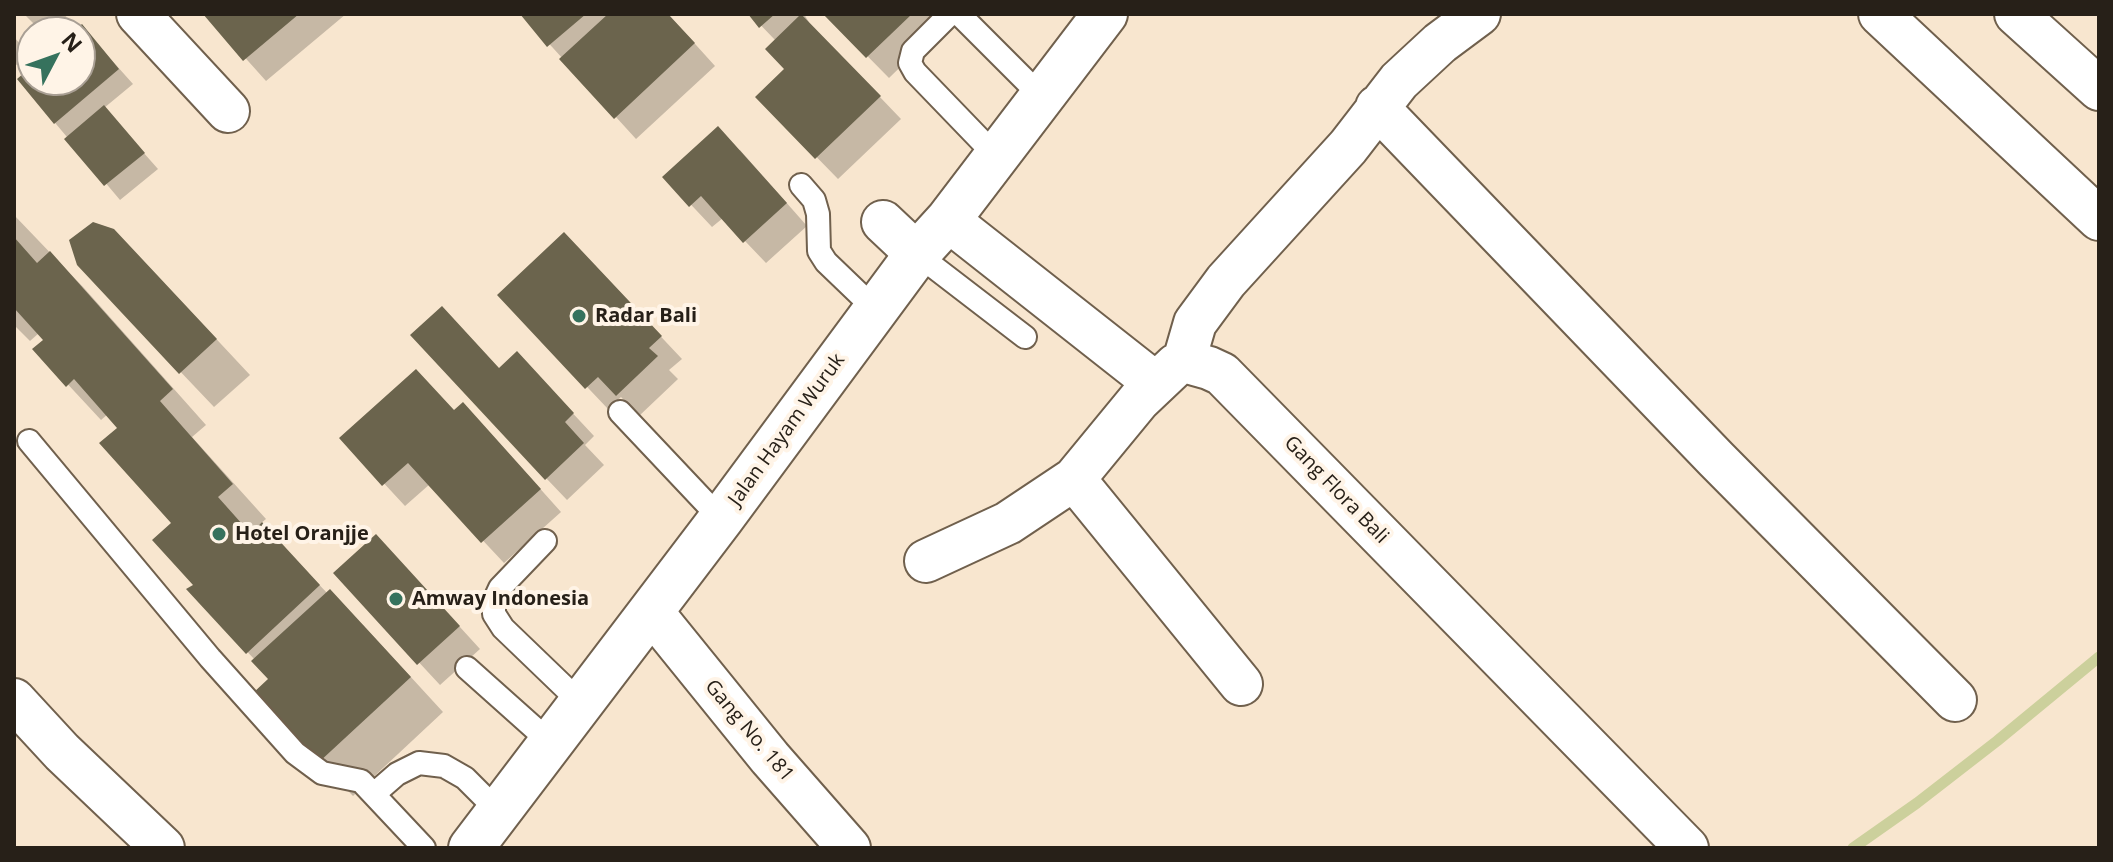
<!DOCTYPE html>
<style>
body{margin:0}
#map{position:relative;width:2113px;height:862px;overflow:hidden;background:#f8e6cf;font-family:"Open Sans",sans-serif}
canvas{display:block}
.frame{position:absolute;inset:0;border:16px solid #272018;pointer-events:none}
.north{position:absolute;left:16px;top:16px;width:80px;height:80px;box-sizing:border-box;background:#fff4e7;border:2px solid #a99f94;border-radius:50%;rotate:49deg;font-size:22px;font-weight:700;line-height:32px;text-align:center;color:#272018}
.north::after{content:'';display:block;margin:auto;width:28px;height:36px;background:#36725d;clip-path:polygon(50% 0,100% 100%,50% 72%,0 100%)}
</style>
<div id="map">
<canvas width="2113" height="862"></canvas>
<div class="frame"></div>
<div class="north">N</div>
</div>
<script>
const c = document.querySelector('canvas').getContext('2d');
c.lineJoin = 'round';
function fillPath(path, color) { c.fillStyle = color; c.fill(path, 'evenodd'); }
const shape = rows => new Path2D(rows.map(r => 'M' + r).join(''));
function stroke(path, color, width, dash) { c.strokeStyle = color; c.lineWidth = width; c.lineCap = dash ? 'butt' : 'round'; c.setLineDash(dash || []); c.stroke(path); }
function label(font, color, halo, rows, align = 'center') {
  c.font = font + ' "Open Sans",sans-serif'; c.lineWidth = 8; c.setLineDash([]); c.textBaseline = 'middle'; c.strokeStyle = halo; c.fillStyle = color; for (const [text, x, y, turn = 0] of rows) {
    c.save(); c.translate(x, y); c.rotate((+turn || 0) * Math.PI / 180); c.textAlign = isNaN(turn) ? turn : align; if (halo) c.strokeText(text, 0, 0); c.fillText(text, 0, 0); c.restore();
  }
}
const shadow = shape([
 [24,14,69,14,48,32,42,32],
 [206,14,346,14,266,81],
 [522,14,668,14,715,66,636,139],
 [750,14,804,14,810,24,901,119,838,179,758,97,787,69,776,41],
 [826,14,955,14,889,78],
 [82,27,133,84,104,108,158,169,120,200,19,80,32,69,32,80,80,80,80,32,76,32],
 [14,37,29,54,14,67],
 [740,150,807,226,766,263,723,218,712,227,665,177],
 [14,215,84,288,206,425,192,437,266,519,261,523,328,594,364,626,443,712,353,796,319,761,271,680,255,660,189,590,196,586,174,523,120,428,108,414,101,420,35,349,46,340,39,333,30,341,14,325],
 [585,256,682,359,669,370,678,379,639,416,621,397,608,409,500,295],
 [78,264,148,266,250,375,214,407],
 [500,370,538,376,594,436,585,445,604,465,567,500,546,478],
 [455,412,484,426,561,512,504,563,430,484,405,506,342,438],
 [397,558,480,649,440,685,336,573]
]);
const stream = shape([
 [1853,848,1917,803,1997,741,2099,657]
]);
const building = shape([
 [203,14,299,14,243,61],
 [520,14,586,14,547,47],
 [608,14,668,14,695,43,614,119,559,59],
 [748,14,775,14,759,28],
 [801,14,881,96,815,159,755,97,784,69,765,49],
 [823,14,912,14,866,58],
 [82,24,119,69,54,124,17,79,32,66,32,80,80,80,80,32,73,32],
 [104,105,145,153,104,186,64,139],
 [718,126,787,203,743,243,701,196,689,207,662,177],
 [93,222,114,229,217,339,179,374,77,265,69,240],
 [564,232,662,336,649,348,658,356,616,396,598,377,585,389,497,295],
 [14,237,37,263,50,251,173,389,160,401,233,484,218,497,251,534,262,522,320,585,246,654,186,589,193,585,152,540,171,523,99,443,117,428,74,379,66,387,32,349,43,340,14,308],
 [442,306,499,368,517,351,574,413,565,422,584,443,545,480,410,335],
 [416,369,454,410,463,402,541,489,481,543,408,463,382,486,339,438],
 [376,534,460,626,417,665,333,573],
 [330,589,411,677,318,763,253,693,268,679,251,661]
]);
const service = shape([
 [950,14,913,51,910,63,915,72,996,156],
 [957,14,961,16,1041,96],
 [801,185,814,200,818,214,819,251,826,262,876,310],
 [917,254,1025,337],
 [620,412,721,519],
 [29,441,210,658,295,753,322,773,361,781,424,848],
 [545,541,500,588,494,601,494,614,503,628,582,704],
 [467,668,551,743],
 [374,794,397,774,419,763,444,766,465,778,498,811]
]);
const minor = shape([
 [138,14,228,111],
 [1880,14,2099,219],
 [2016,14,2099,89],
 [1377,107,1716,459,1955,700],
 [948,220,1155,383],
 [883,222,917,254],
 [1184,361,1195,323,1226,281,1348,147,1399,81,1440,43,1479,14],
 [1074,479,1241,684],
 [926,561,1008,523,1074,479,1139,400,1176,365,1184,361,1209,368,1222,374,1687,848],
 [651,611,770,758,849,848],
 [14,700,62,752,163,848]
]);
const secondary = shape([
 [471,848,721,519,917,254,948,220,1105,14]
]);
const markers = [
 [579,316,8,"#36725d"],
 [219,534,8,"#36725d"],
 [396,599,8,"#36725d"]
];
const poiNames = [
 ["Radar Bali",595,316],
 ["Hotel Oranjje",235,534],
 ["Amway Indonesia",412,599]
];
const streetNames = [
 ["Jalan Hayam Wuruk",787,430,-54],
 ["Gang Flora Bali",1336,490,46],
 ["Gang No. 181",749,731,50]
];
fillPath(shadow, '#0003');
stroke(stream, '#ccd09c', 11);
fillPath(building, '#6b644d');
stroke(service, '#70604d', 26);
stroke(minor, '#70604d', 46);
stroke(secondary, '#70604d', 48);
stroke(service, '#fff', 22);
stroke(minor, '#fff', 42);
stroke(secondary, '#fff', 44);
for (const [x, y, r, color] of markers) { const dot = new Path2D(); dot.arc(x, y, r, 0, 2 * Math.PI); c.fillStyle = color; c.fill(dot); stroke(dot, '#fff4e7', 3); }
label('bold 20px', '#272018', '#fff4e7', poiNames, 'left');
label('20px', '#272018', '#fff4e7', streetNames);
</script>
